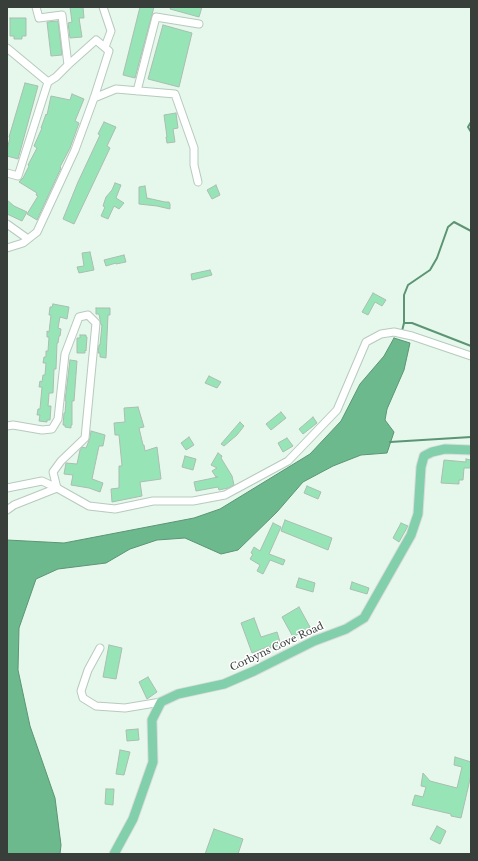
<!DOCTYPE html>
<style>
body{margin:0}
#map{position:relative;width:478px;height:861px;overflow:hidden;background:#e5f8eb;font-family:"Libre Baskerville",serif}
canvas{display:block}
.frame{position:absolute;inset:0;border:8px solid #383f3a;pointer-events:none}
</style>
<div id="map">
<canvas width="478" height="861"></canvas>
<div class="frame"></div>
</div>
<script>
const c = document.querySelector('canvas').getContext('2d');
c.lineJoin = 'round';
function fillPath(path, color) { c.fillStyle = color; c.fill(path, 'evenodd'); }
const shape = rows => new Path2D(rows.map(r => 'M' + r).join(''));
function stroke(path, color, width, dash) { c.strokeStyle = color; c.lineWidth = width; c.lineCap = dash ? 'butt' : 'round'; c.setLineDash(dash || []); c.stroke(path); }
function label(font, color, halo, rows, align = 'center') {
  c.font = font + ' "Libre Baskerville",serif'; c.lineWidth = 3; c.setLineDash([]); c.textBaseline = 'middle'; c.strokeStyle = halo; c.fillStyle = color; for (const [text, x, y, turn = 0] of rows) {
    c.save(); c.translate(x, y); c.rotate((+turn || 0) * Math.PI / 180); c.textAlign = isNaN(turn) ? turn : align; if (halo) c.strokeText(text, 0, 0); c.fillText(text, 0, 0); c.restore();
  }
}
const water = shape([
 [394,338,410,343,404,370,387,409,385,420,394,432,387,453,361,455,333,466,303,482,277,512,238,550,221,554,185,538,157,540,130,549,106,563,58,569,36,579,19,628,18,670,30,726,55,798,61,845,60,854,7,854,7,540,64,543,194,518,220,509,310,454,341,421,360,384,384,356,394,338]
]);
const stream = shape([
 [471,122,468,127,471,132],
 [404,323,404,295,408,285,430,270,437,258,448,227,454,222,471,231],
 [402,331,404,323,412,323,471,346],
 [390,442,471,437]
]);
const building = shape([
 [70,7,83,7,84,18,79,18,82,37,70,38,68,23,72,22,70,7],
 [140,7,154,7,135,78,123,75,140,7],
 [171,7,202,7,199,17,170,9,171,7],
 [10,18,26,18,26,36,22,36,22,39,14,39,14,36,10,36,10,18],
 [58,21,62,55,51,56,47,22,58,21],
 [163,25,192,33,179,87,148,79,163,25],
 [25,83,38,86,18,159,7,156,7,149,10,138,9,137,25,83],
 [72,94,84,99,75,121,79,123,70,148,60,167,61,168,37,220,27,214,38,196,36,195,37,193,19,182,23,178,29,166,28,165,37,148,34,146,42,128,41,128,46,114,47,115,51,96,70,100,72,94],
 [176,113,178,128,173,129,175,142,167,143,166,137,167,137,164,115,176,113],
 [104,122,116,127,107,146,110,148,74,224,63,219,78,182,100,135,98,134,104,122],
 [115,183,121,185,116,198,124,203,119,209,114,206,108,219,101,216,105,207,103,206,106,197,112,190,115,183],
 [216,185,220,195,212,199,207,190,216,185],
 [145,186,147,199,147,198,165,202,169,202,170,204,170,209,157,206,139,204,139,187,145,186],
 [7,200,14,206,27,212,22,221,7,214,7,200],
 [90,252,94,270,79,273,77,267,84,266,82,253,90,252],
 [124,255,126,262,116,264,116,263,106,266,104,260,124,255],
 [210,270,212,275,192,280,191,274,210,270],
 [373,293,386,300,382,306,375,302,368,315,362,312,373,293],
 [53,304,69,307,67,319,60,317,58,328,61,329,60,336,59,336,58,343,57,343,56,369,54,369,53,393,49,393,49,394,48,406,51,406,50,420,47,420,47,422,39,421,40,415,37,415,38,409,40,409,42,387,39,387,40,381,42,382,43,375,45,375,46,363,43,363,44,357,46,357,46,351,48,351,49,337,47,337,47,331,49,332,51,315,49,315,50,307,52,307,53,304],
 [96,308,110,308,110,315,108,315,106,358,100,357,100,353,98,353,99,345,100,345,102,325,101,325,99,314,96,314,96,308],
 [80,335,86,335,86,337,87,337,86,351,85,350,85,353,77,353,77,338,80,338,80,335],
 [70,360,77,361,74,401,72,401,72,425,71,425,71,428,65,427,65,425,63,425,64,413,65,413,66,401,65,401,70,360],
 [209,376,221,382,217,388,205,383,209,376],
 [138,407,144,427,139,428,143,445,144,445,145,451,157,447,161,479,140,482,142,496,112,502,111,489,119,488,119,466,122,466,119,435,115,435,114,423,125,422,124,408,138,407],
 [281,412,286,418,271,430,266,424,281,412],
 [313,417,317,423,303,434,299,429,313,417],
 [240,422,244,426,237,435,224,446,221,444,240,422],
 [91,431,105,435,103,446,99,446,92,479,103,483,100,492,89,488,71,485,73,475,64,474,66,463,77,464,80,450,82,447,86,448,90,438,91,431],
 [189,437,194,445,186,450,181,443,189,437],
 [287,438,293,446,283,452,278,443,287,438],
 [218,453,222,456,221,458,232,476,234,485,228,488,219,490,218,487,196,491,194,482,218,477,216,477,212,471,217,468,211,465,218,453],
 [185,456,196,459,193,470,182,467,185,456],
 [466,459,471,460,471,468,464,468,463,480,459,480,459,484,441,483,444,460,466,462,466,459],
 [307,486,321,492,318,499,304,493,307,486],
 [285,520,332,538,328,550,281,531,285,520],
 [273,523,281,527,269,554,285,560,283,565,270,560,263,574,257,571,260,565,250,559,253,554,251,553,254,547,260,551,273,523],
 [401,523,408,526,399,542,393,538,401,523],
 [299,578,315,583,313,592,296,587,299,578],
 [352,582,369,588,367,594,350,589,352,582],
 [299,607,310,627,293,637,282,617,299,607],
 [254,618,261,637,277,632,281,645,270,648,269,646,252,653,241,623,254,618],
 [109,645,122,648,116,679,103,677,109,645],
 [148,677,157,692,147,699,139,682,148,677],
 [138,729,139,740,127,741,126,730,138,729],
 [120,750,130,752,124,775,116,774,120,750],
 [455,757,471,762,471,775,461,818,451,816,451,814,412,805,415,795,423,797,426,787,421,786,423,773,430,781,457,788,462,767,454,765,455,757],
 [106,789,114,789,113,805,105,804,106,789],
 [437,826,446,831,440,844,430,839,437,826],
 [214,829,243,839,238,854,205,854,214,829]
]);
const minor = shape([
 [36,7,39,18,62,15,68,65],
 [103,7,111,31,105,47],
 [7,48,48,82],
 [137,91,156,17,199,24],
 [94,98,116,89,175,94,194,148,194,165,198,182],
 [7,173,18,176,48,82,56,77,68,65,96,40,109,51,94,98,75,150,37,232,23,243,7,248],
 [7,224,28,239],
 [7,426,13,425,42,430,52,429,58,419,65,354,79,317,88,315,96,323,85,438,61,461,53,472,57,488,42,481,7,488],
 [7,510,14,505,57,488,89,506,115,509,153,501,193,501,225,495,288,461,337,410,366,342,381,334,394,332,412,336,471,356],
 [100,648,88,670,81,691,83,698,96,706,125,708,161,702]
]);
const major = shape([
 [114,854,133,819,153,762,152,720,161,702,178,694,224,684,254,671,314,641,346,629,364,618,411,535,418,514,421,467,424,456,432,452,445,449,471,450]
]);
const streetNames = [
 ["Corbyns Cove Road",277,647,-25]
];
fillPath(water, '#6cb98d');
stroke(water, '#5c9474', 1);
stroke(stream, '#5c9474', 2);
fillPath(building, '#97e5b7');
stroke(building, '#aabdb1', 1);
stroke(minor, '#b7cabe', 9);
stroke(major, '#dbdcdc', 11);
stroke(minor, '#fff', 7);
stroke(major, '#82cfab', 9);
label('10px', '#383f3a', '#fff', streetNames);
</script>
